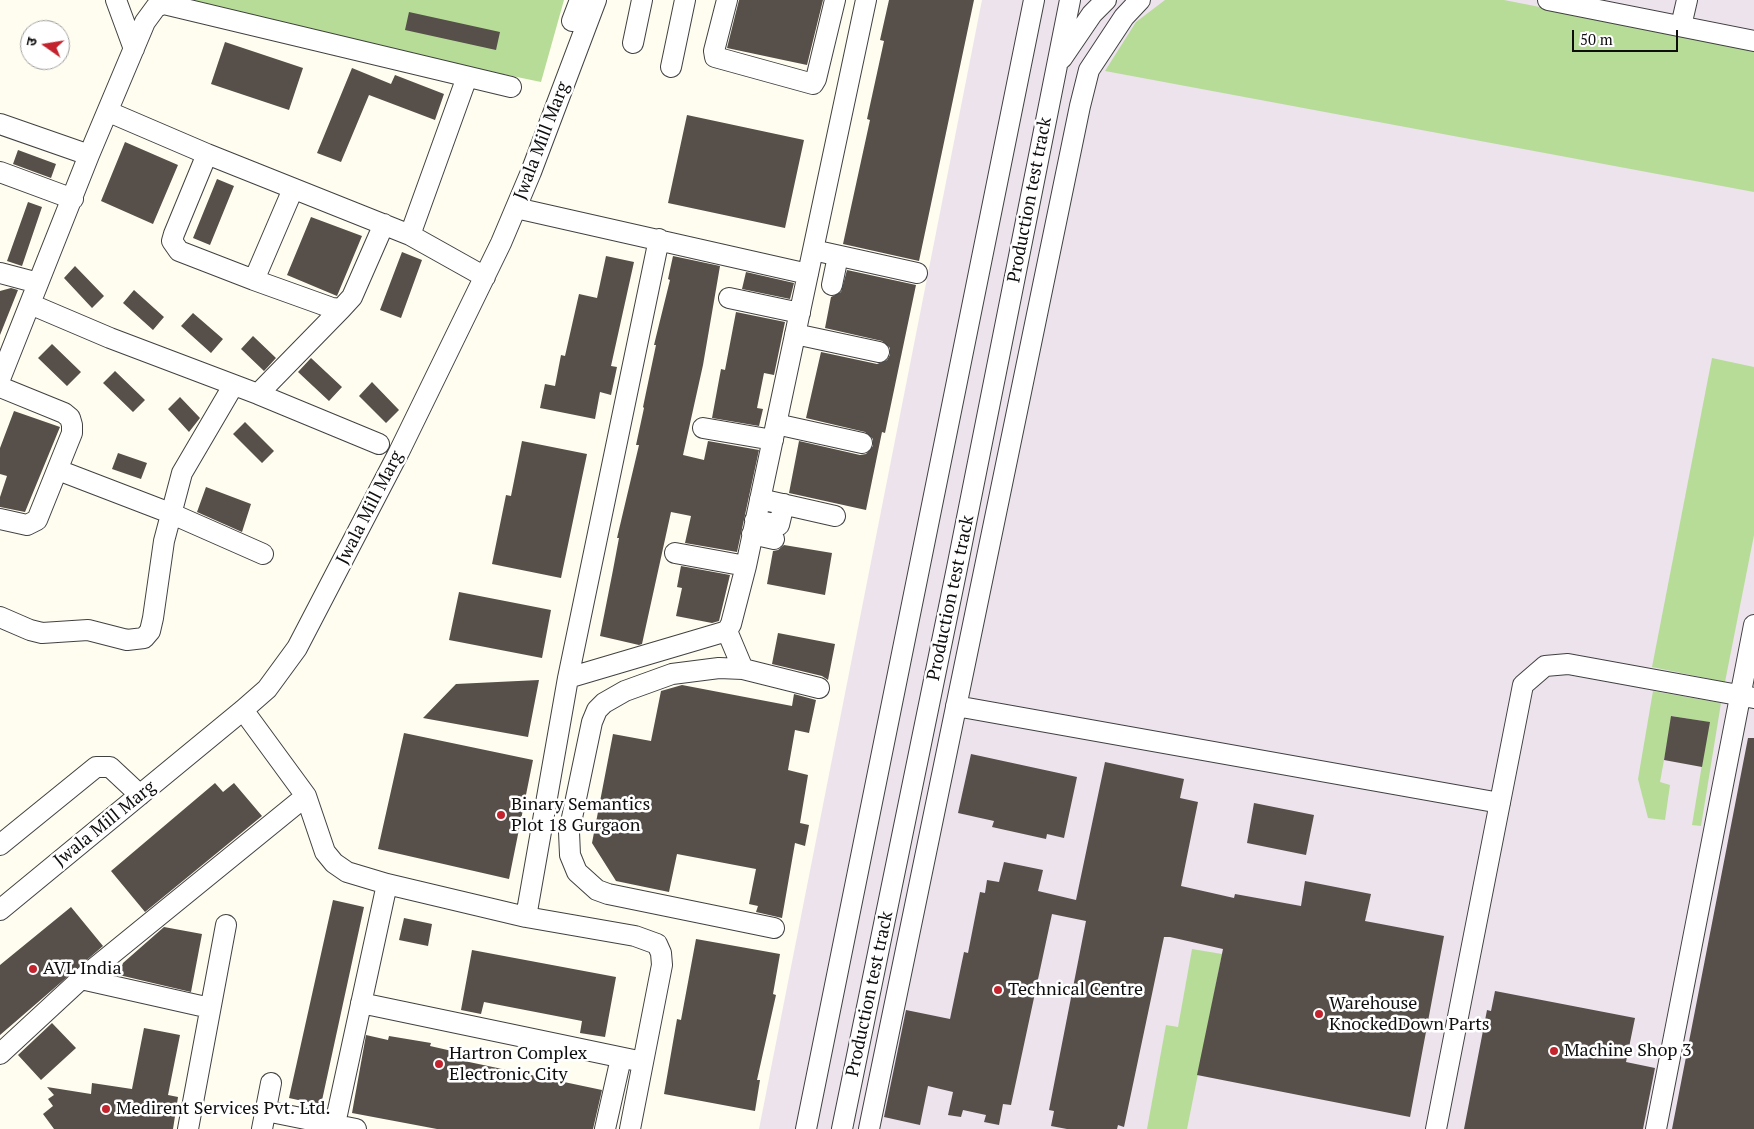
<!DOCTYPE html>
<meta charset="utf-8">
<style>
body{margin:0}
#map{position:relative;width:1754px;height:1129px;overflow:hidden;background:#fffcf0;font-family:"PT Serif","Noto Sans Devanagari",serif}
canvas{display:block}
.north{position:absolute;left:20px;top:20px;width:50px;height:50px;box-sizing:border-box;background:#fff;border:1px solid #9f9f9f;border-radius:50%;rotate:283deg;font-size:14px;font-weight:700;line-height:20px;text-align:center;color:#0e0e0e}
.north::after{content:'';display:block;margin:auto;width:18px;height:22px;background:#c2232d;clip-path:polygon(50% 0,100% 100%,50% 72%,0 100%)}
.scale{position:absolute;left:1572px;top:30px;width:106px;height:22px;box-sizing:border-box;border:2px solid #0e0e0e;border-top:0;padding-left:6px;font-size:15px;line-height:18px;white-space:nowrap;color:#0e0e0e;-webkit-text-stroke:4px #fff;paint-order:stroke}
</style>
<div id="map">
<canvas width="1754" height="1129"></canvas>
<div class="north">उ</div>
<div class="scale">50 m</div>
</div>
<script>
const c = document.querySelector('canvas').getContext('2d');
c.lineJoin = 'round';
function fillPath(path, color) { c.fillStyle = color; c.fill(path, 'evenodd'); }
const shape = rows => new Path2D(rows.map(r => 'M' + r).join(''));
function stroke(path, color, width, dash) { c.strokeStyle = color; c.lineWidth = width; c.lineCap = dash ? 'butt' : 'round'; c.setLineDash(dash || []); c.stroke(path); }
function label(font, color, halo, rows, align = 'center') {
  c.font = font + ' "PT Serif",serif'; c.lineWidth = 5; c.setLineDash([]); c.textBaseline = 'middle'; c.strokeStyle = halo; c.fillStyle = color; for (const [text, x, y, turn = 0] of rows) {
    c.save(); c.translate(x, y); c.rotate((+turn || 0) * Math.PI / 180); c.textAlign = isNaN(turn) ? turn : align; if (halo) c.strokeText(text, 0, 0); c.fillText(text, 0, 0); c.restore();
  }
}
const industrial = shape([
 [982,0,1754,0,1754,1129,759,1129]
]);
const forest = shape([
 [166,0,564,0,541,82,344,41],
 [1165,0,1504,0,1754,49,1754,192,1105,71,1136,22],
 [1712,358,1754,367,1754,535,1725,682,1652,667],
 [1653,691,1721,703,1701,826,1692,825,1709,722,1672,716,1660,782,1670,785,1665,820,1648,818,1638,779],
 [1192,949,1222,954,1187,1129,1147,1129,1166,1025,1178,1027]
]);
const building = shape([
 [739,0,823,0,807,65,727,48],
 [889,0,974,0,919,261,843,244,870,120,867,119,884,41,880,40],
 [409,12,500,32,496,50,405,30],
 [225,42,303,68,289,110,211,84],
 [352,68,391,84,395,75,444,94,435,120,369,95,341,162,317,153],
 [687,115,804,140,785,228,668,203],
 [125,142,178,165,153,224,101,201],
 [18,150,56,164,51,178,13,164],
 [217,179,234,186,210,245,193,238],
 [28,202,42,207,22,266,7,261],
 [311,217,362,236,337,296,287,275],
 [402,252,422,260,401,318,380,310],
 [606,256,634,262,611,366,617,367,611,395,600,392,595,419,540,408,545,384,555,386,561,355,565,356,579,294,597,298],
 [673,256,720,266,703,365,683,455,704,460,708,441,759,450,737,552,685,543,691,516,671,512,642,644,639,645,600,636,613,570,619,538,617,538,639,445,636,445,644,408,643,407,656,345,654,345,670,280,668,279],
 [75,266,104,296,92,308,64,278],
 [847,270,916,285,885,433,882,432,866,510,789,493,799,441,860,455,866,454,873,446,873,439,865,432,806,418,821,352,877,364,887,360,890,355,890,348,882,341,825,328,831,297,841,292],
 [746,272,794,283,790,299,742,289],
 [11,288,18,290,0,335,0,291],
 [134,290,164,317,153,330,123,303],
 [736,312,785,322,774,375,764,373,757,408,763,409,759,426,712,418,721,369,725,370],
 [193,313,223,339,211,353,181,326],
 [253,336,276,358,264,371,241,349],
 [52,344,81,372,67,386,38,358],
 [311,358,342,387,329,401,298,372],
 [115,371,145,400,133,412,103,383],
 [372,382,399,410,386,423,359,396],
 [180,397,200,418,189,432,168,409],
 [14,411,60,427,25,512,0,507,0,497,7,476,0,474,0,448],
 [245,422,274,451,262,463,233,434],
 [522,441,587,454,561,578,492,564,506,495,511,496],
 [118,453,147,463,141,479,112,469],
 [206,487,251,504,242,532,197,512],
 [784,545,832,553,825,595,767,584,773,551,778,550],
 [681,566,730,575,719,621,712,623,676,616,682,588,677,587],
 [459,592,551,610,542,658,449,640],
 [778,633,835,644,828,680,822,676,772,664],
 [539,680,528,737,423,718,456,684],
 [682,685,792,706,794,694,816,700,809,733,795,730,788,770,808,775,800,823,809,825,805,846,795,843,782,918,756,912,758,906,749,904,756,869,677,854,669,892,616,881,592,843,613,734,651,741,661,691],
 [1671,716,1710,722,1702,767,1664,760],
 [404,733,533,760,509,879,378,849],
 [1748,738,1754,738,1754,1129,1672,1129],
 [971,754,1077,777,1064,838,1047,834,1046,839,992,827,994,821,958,813],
 [1105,762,1184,779,1180,798,1198,802,1181,886,1234,898,1235,894,1301,906,1305,881,1371,894,1365,921,1444,936,1410,1117,1197,1075,1223,949,1170,937,1164,937,1124,1127,1118,1125,1117,1129,1067,1129,1051,1126,1054,1111,1049,1110,1086,921,1052,914,1011,1105,1003,1104,999,1125,984,1122,986,1115,963,1110,961,1117,948,1115,953,1092,928,1086,920,1125,884,1117,906,1010,950,1019,964,952,968,953,980,892,985,893,987,880,999,882,1004,862,1043,870,1038,891,1076,900],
 [215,783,223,792,234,783,262,816,145,912,111,871],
 [1254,803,1314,815,1306,855,1247,843],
 [333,900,364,907,321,1105,289,1098],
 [71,907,103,946,0,1035,0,965],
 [404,918,432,924,428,946,399,940],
 [164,927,202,934,191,992,119,975,123,963],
 [696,939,780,954,773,994,776,995,757,1080,760,1080,755,1111,664,1094,677,1019,681,1020],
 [472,950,616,977,605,1037,580,1033,582,1021,484,1002,481,1014,461,1010],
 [1495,991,1635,1018,1626,1062,1655,1068,1643,1129,1464,1129,1487,1010,1491,1011],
 [52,1023,76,1048,41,1080,18,1055],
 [144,1028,180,1035,168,1095,178,1097,173,1129,54,1129,43,1114,53,1106,48,1099,54,1095,47,1087,91,1094,92,1083,132,1089],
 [366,1035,388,1040,389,1036,431,1043,430,1046,452,1051,450,1058,602,1090,593,1129,437,1129,352,1113]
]);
const minor = shape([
 [116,0,134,49],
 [727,0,714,51,715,57,813,84,816,79,835,0],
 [1548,0,1754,41],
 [572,21,580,0],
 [1681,26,1687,0],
 [633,43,642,0],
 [1062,58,1092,14,1106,0],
 [671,67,685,0],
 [109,112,207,154,410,235,485,277],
 [0,124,89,155],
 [207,154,174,234,172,241,179,251,254,280,332,308,341,309,352,297,384,224],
 [0,172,73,199],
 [516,208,808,274],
 [410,235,467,77],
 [813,250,917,273],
 [0,273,38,283],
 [254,280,293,189],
 [832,285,838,256],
 [729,298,800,313],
 [30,304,110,338,258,394,379,444],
 [795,334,879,352],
 [0,379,89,155,145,22,156,7,164,4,511,87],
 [0,387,64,413,70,418,72,425,72,433,37,520,27,525,0,519],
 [258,394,341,309],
 [776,424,862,443],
 [703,428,773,440],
 [58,470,170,513,263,554],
 [760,499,835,516],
 [755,520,779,525,784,504],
 [752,534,774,539],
 [675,553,746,566],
 [0,617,30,630,42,633,88,630,127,640,144,638,150,631,153,618,164,541,182,473,233,386],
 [727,631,743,669],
 [568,678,727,631,731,624,746,566,866,0],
 [956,706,1500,803],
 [243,710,306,796,325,852,334,863,347,872,387,884,526,917,635,936,657,944,661,953,662,965,630,1129],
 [0,845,96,767,110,767,140,795],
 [0,910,243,710,267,689,297,648,399,452,501,243,531,172,596,0],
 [526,917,568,678,659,239],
 [774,928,608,894,597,890,577,872,570,855,569,832,592,722,597,710,604,703,625,691,672,674,719,668,743,669,819,688],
 [81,979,210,1008],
 [361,1003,643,1062],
 [0,1054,81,979,306,796],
 [266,1111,356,1129],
 [335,1124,387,884],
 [188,1129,226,925],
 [262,1129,271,1083],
 [605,1129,621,1058],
 [806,1129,1034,0],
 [842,1129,957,568,1070,0],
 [869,1129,1080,106,1089,70,1124,17,1140,0],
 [1436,1129,1523,685,1545,666,1568,664,1754,698],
 [1656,1129,1754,625]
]);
const markers = [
 [501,815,5,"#c2232d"],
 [33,969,5,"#c2232d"],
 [998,990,5,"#c2232d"],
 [1319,1014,5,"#c2232d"],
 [1554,1051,5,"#c2232d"],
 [439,1064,5,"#c2232d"],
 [106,1109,5,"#c2232d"]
];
const streetNames = [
 ["Jwala Mill Marg",542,141,-69],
 ["Production test track",1030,200,-79],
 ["Jwala Mill Marg",370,508,-63],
 ["Production test track",951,598,-78],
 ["Jwala Mill Marg",105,824,-39],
 ["Production test track",870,994,-78]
];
const poiNames = [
 ["Binary Semantics",511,805],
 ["Plot 18 Gurgaon",511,826],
 ["AVL India",43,969],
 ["Technical Centre",1008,990],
 ["Warehouse",1329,1004],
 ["KnockedDown Parts",1329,1025],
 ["Machine Shop 3",1564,1051],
 ["Hartron Complex",449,1054],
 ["Electronic City",449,1075],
 ["Medirent Services Pvt. Ltd.",116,1109]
];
fillPath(industrial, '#ece3ed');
fillPath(forest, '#b7dc97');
fillPath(building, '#574f4a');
stroke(minor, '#414141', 22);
stroke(minor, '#fff', 20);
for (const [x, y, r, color] of markers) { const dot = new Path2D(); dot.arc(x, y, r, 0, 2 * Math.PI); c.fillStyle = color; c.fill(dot); stroke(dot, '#fff', 2); }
label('18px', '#0e0e0e', '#fff', streetNames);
label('18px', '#0e0e0e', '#fff', poiNames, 'left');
</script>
